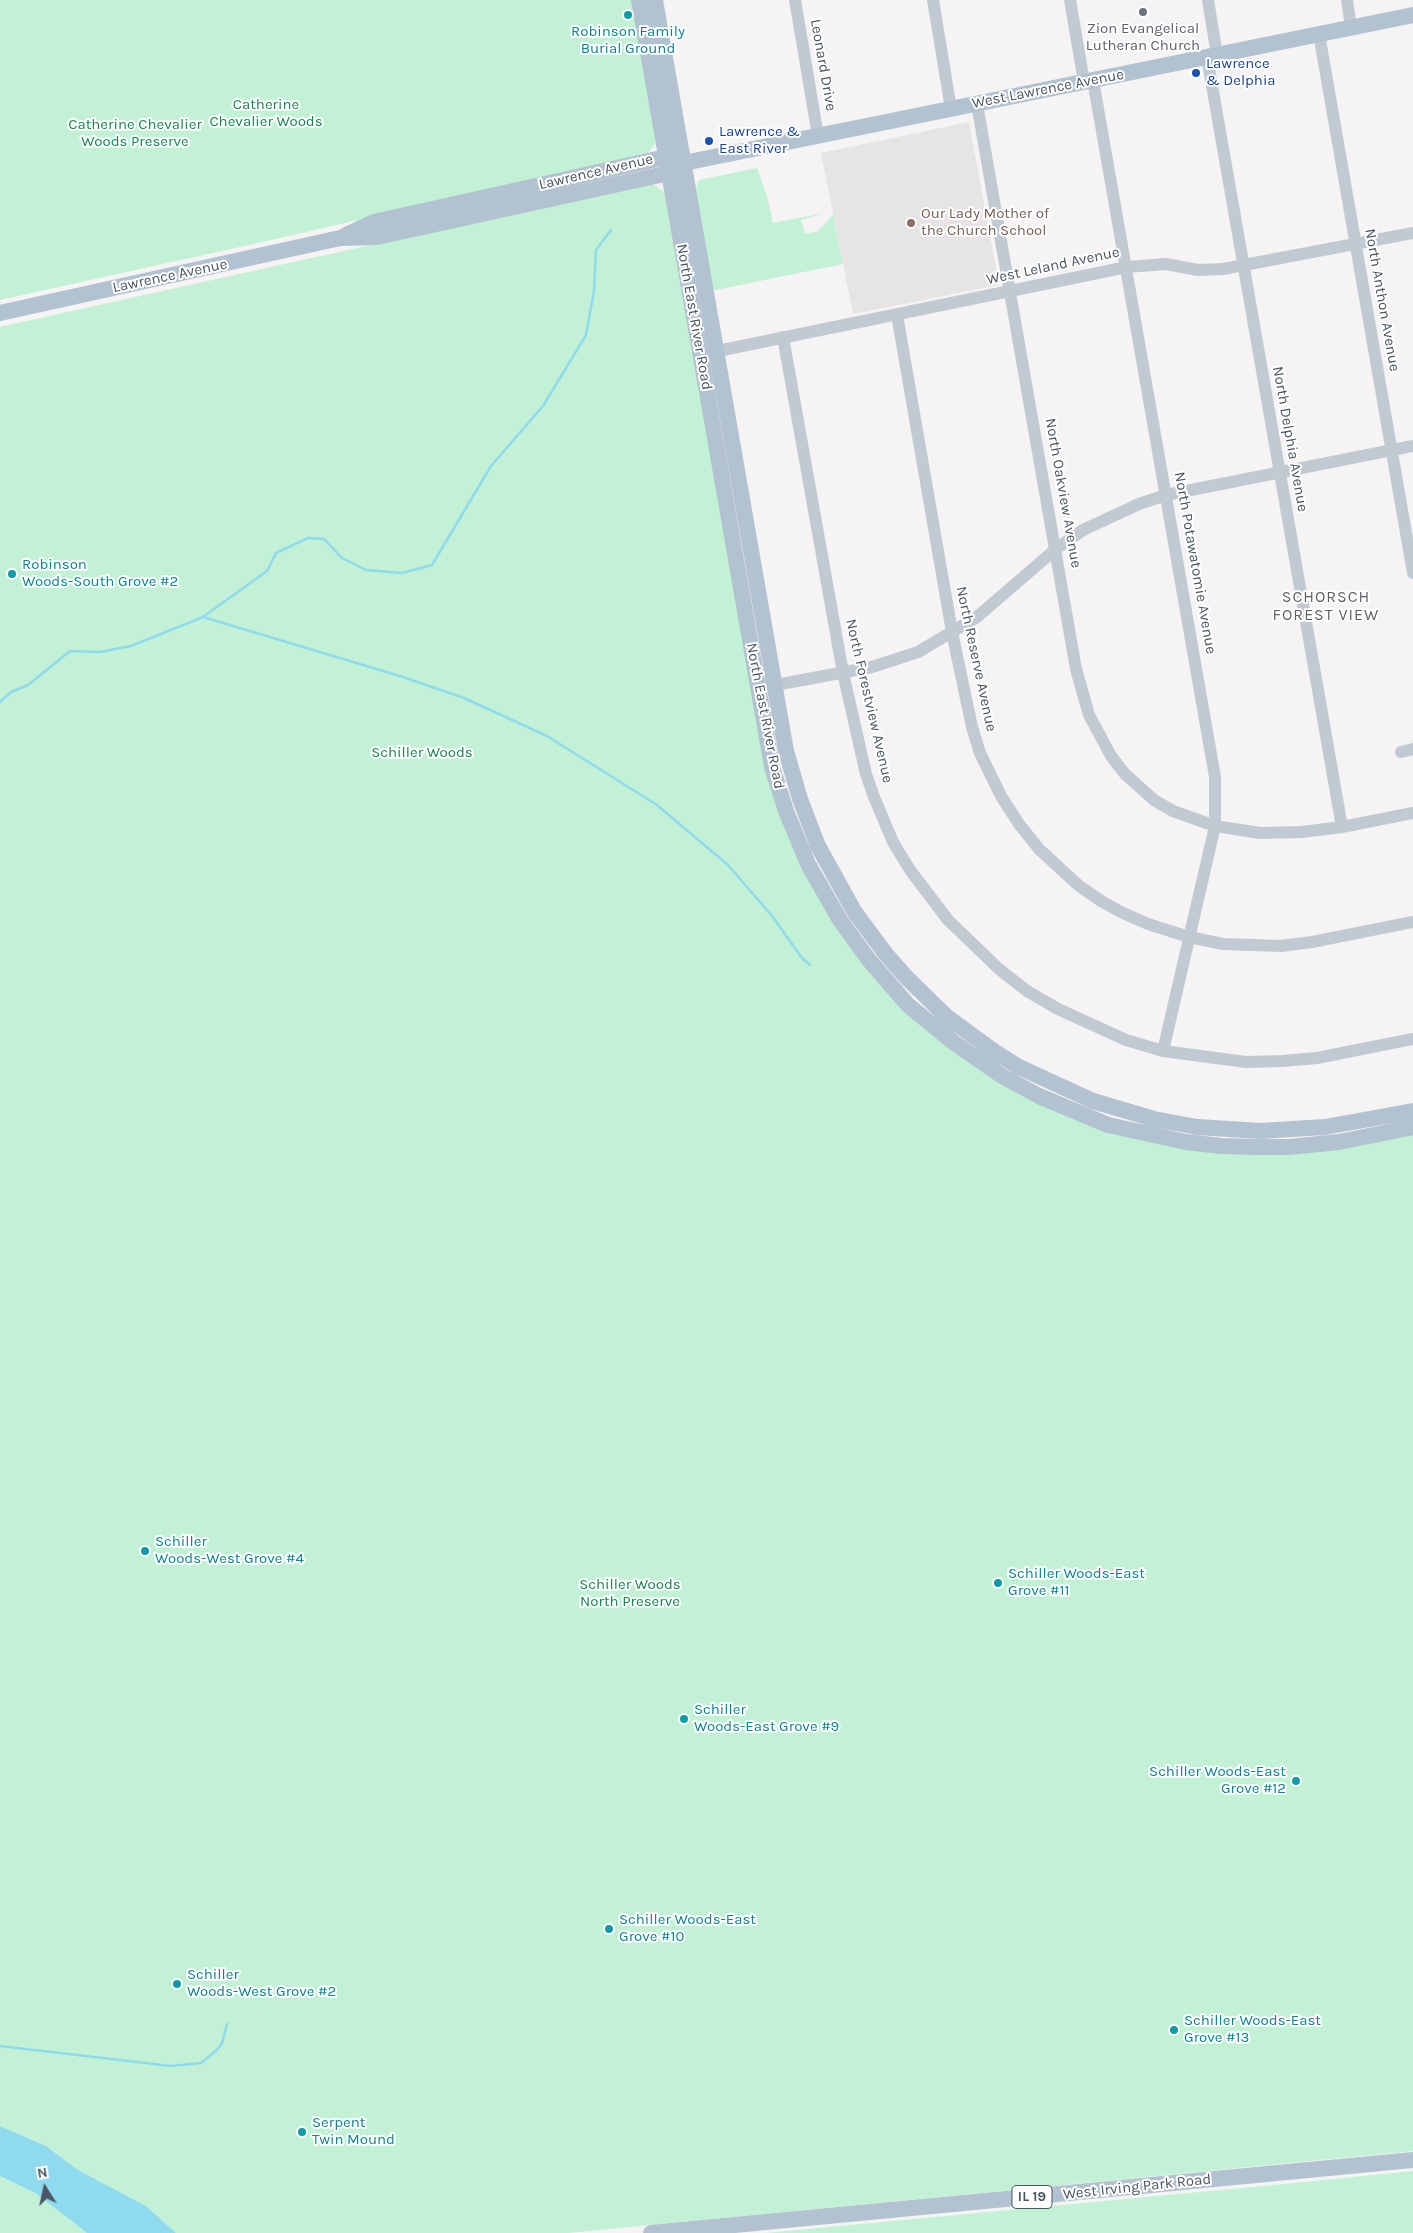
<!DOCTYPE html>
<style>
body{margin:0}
#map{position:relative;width:1413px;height:2233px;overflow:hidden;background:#f5f3f3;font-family:Karla,sans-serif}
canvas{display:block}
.north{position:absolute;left:20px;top:2163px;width:50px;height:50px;-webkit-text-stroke:4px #fff;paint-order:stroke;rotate:350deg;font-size:14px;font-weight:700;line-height:20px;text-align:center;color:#4a5661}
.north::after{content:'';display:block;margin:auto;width:18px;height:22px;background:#4a5661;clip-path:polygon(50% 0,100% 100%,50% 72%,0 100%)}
</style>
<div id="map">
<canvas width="1413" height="2233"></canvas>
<div class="north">N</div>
</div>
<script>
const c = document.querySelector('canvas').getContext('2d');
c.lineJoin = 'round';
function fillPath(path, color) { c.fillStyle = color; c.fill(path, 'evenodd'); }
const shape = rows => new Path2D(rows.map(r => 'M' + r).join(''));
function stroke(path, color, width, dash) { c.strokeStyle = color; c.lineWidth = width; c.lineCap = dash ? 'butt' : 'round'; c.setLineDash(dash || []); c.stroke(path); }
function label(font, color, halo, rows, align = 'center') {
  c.font = font + ' Karla,sans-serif'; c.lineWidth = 4; c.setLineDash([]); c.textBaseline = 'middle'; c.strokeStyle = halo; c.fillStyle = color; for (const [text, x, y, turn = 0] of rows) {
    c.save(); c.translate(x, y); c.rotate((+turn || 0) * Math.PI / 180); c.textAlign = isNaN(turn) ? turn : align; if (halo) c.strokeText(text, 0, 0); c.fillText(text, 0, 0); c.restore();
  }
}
const education = shape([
 [969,122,999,285,853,314,821,153]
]);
const green = shape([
 [0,0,634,0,656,133,655,144,648,153,258,243,0,300],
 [757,168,767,196,773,223,825,213,801,220,805,234,818,231,833,215,843,264,711,291,696,192,697,185,699,180],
 [646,184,654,185,664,192,765,761,805,871,956,1052,1182,1148,1413,1134,1413,2151,568,2233,176,2233,146,2206,78,2170,46,2146,0,2126,0,327],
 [1413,2171,1413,2233,766,2233,1284,2184],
 [0,2176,37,2194,87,2233,0,2233]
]);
const water = shape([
 [0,2126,46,2146,78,2170,146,2206,176,2233,87,2233,37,2194,0,2176]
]);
const stream = shape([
 [203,617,267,571,276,553,308,538,324,539,342,558,366,570,402,573,432,565,491,466,543,406,586,335,594,291,596,250,611,230],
 [0,702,11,692,28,685,70,651,100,652,131,646,203,617,403,677,464,698,547,736,657,805,728,865,772,916,802,958,810,965],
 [0,2046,171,2066,201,2063,217,2050,222,2043,227,2024]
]);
const minor = shape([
 [795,0,818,136],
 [933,0,951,109],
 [1070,0,1084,82],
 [1208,0,1217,55],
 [1347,0,1351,28],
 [1319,34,1413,573],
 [1207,57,1342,827],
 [1093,80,1215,777,1215,826,1163,1051],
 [977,104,1076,669,1089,715,1111,756,1125,774,1154,800,1173,811,1215,826,1260,833,1302,832,1342,827,1413,813],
 [897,315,952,632,972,727,980,753,1001,796,1019,824,1039,849,1078,885,1101,901,1121,912,1148,924,1189,937,1223,944,1281,946,1312,942,1413,922],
 [783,337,843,673,866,774,874,797,893,842,910,870,948,920,999,969,1027,991,1058,1009,1126,1040,1163,1051,1246,1062,1282,1061,1317,1058,1413,1039],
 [708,353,1127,267,1166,264,1198,270,1223,269,1413,233],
 [765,687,872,667,918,652,977,617,1057,548,1083,530,1139,504,1166,495,1413,446],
 [1401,752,1413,749]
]);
const major = shape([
 [639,0,772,767,786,811,808,864,840,920,869,960,908,1005,953,1042,1002,1076,1039,1096,1108,1125,1186,1142,1221,1146,1256,1147,1289,1147,1339,1142,1413,1127],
 [655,0,786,751,800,799,818,846,854,911,885,953,906,977,947,1017,995,1052,1019,1067,1093,1101,1154,1119,1197,1127,1261,1131,1325,1127,1413,1111],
 [346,235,374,222,666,157,676,160],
 [0,313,340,238,377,237,669,173,684,163,1413,15],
 [651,2233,1413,2160]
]);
const markers = [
 [1143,12,5,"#6b7280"],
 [628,15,5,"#0f9aa8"],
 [1196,73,5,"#1a4fb4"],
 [709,141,5,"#1a4fb4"],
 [911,223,5,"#8d6e63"],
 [12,574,5,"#0f9aa8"],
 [145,1551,5,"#0f9aa8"],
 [998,1583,5,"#0f9aa8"],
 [684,1719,5,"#0f9aa8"],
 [1296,1781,5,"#0f9aa8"],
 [609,1929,5,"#0f9aa8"],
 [177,1984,5,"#0f9aa8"],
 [1174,2030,5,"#0f9aa8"],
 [302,2132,5,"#0f9aa8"]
];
const shields = [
 [1032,2197,40]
];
const shieldNames = [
 ["IL 19",1032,2197]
];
const worshipNames = [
 ["Zion Evangelical",1143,29],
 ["Lutheran Church",1143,46]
];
const cultureNames = [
 ["Robinson Family",628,32,"center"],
 ["Burial Ground",628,49,"center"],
 ["Robinson",22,565],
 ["Woods-South Grove #2",22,582],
 ["Schiller",155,1542],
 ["Woods-West Grove #4",155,1559],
 ["Schiller Woods-East",1008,1574],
 ["Grove #11",1008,1591],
 ["Schiller",694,1710],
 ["Woods-East Grove #9",694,1727],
 ["Schiller Woods-East",1286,1772,"right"],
 ["Grove #12",1286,1789,"right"],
 ["Schiller Woods-East",619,1920],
 ["Grove #10",619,1937],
 ["Schiller",187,1975],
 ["Woods-West Grove #2",187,1992],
 ["Schiller Woods-East",1184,2021],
 ["Grove #13",1184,2038],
 ["Serpent",312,2123],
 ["Twin Mound",312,2140]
];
const transitNames = [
 ["Lawrence",1206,64],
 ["& Delphia",1206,81],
 ["Lawrence &",719,132],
 ["East River",719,149]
];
const streetNames = [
 ["Leonard Drive",823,65,80],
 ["West Lawrence Avenue",1048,89,-11],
 ["Lawrence Avenue",596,172,-13],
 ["West Leland Avenue",1053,266,-12],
 ["Lawrence Avenue",170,276,-12],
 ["North Anthon Avenue",1382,300,80],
 ["North East River Road",694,317,80],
 ["North Delphia Avenue",1290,439,80],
 ["North Oakview Avenue",1063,493,80],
 ["North Potawatomie Avenue",1195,563,80],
 ["North Reserve Avenue",976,659,78],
 ["North Forestview Avenue",869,701,77],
 ["North East River Road",765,716,79],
 ["West Irving Park Road",1137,2187,-6]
];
const parkNames = [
 ["Catherine",266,105],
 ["Chevalier Woods",266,122],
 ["Catherine Chevalier",135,125],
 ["Woods Preserve",135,142],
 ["Schiller Woods",422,753],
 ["Schiller Woods",630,1585],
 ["North Preserve",630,1602]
];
const educationNames = [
 ["Our Lady Mother of",921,214],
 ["the Church School",921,231]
];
const neighbourhoodNames = [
 ["SCHORSCH",1326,597],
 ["FOREST VIEW",1326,615]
];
fillPath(education, '#e6e4e5');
fillPath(green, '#c3f1d5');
fillPath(water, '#90daee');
stroke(stream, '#90daee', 2.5);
stroke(minor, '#c1cad2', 12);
stroke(major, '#b3c2d1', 16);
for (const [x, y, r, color] of markers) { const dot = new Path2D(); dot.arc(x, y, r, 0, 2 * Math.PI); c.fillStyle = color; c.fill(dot); stroke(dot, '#fff', 2); }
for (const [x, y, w] of shields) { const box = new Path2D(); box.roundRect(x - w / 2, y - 11.5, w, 23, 4); c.fillStyle = '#fff'; c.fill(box); stroke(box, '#4a5661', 1); }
label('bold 14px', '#4a5661', null, shieldNames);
label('15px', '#5b616d', '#fff', worshipNames);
label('15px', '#0d838f', '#fff', cultureNames, 'left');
label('15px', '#164399', '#fff', transitNames, 'left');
label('15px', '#4a5661', '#fff', streetNames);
label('15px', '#17864f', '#fff', parkNames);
label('15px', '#785e54', '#fff', educationNames, 'left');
c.letterSpacing = '1px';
label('16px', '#5f6368', '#fff', neighbourhoodNames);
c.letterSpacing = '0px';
</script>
